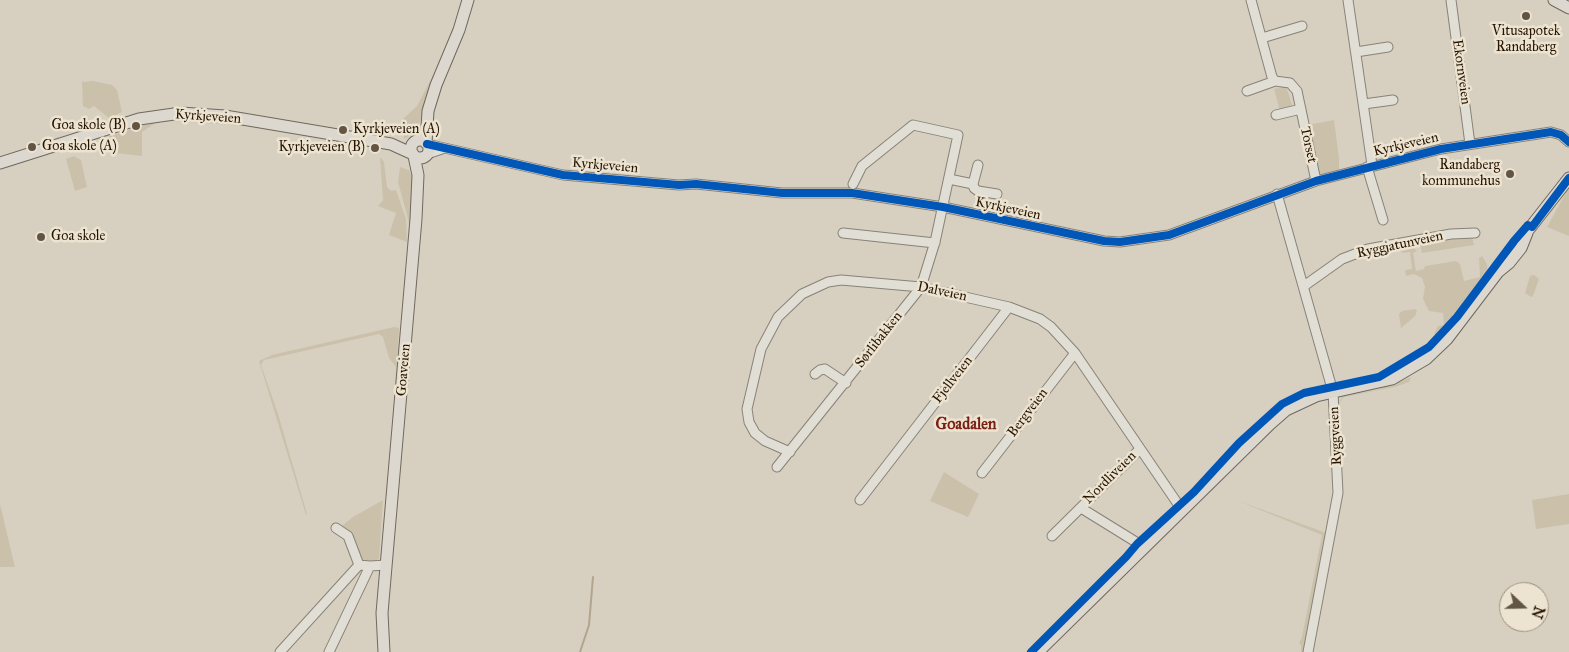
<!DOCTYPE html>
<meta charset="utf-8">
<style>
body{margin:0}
#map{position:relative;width:1569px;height:652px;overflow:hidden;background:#d7d0c1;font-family:"IM FELL Great Primer",serif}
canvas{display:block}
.north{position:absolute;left:1499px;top:582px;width:50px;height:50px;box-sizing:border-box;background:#ece3d0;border:1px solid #9c907d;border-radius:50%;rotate:111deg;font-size:14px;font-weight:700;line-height:20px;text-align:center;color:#251300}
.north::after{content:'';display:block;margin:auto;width:18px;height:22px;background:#635544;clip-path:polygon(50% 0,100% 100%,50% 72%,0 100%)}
</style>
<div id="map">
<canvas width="1569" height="652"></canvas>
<div class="north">N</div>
</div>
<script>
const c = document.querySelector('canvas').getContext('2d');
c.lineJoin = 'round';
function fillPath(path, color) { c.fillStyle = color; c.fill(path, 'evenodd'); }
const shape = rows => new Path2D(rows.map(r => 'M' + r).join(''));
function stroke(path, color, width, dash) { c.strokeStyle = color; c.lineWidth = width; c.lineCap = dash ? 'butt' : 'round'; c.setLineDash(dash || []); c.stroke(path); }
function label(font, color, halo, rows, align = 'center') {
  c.font = font + ' "IM FELL Great Primer",serif'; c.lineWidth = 5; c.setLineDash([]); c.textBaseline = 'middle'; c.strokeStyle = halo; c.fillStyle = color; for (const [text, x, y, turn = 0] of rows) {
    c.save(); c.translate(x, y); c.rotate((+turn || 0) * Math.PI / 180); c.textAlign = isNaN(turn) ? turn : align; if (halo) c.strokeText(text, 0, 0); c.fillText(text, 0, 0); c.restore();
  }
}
const green = shape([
 [445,53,416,132,404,139,403,119,417,106],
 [93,81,112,85,117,90,122,112,109,118,94,106,89,109,83,106,82,82],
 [1286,86,1293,108,1280,111,1274,89],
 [172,116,246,122,246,126,160,120,142,132,142,156,107,152,107,137],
 [1334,120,1339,158,1339,173,1318,174,1307,125],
 [74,156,81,160,87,187,75,191,66,159],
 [380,157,384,162,387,187,391,191,396,190,406,219,407,242,389,235,396,213,378,206,383,200],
 [400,167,409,170,413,180,411,230,398,182],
 [1569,187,1569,236,1547,227],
 [1471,232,1474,245,1422,253,1419,240],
 [1412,247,1417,251,1413,253,1416,271,1424,269,1425,266,1456,261,1460,264,1464,281,1480,277,1479,258,1482,256,1487,264,1488,274,1437,336,1434,334,1438,326,1444,325,1443,313,1429,311,1423,299,1425,287,1422,278,1414,274,1406,276,1405,270,1412,269,1410,252,1402,253,1401,250],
 [1534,275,1539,279,1533,296,1531,297,1525,293,1530,276],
 [1415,309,1417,311,1415,316,1401,328,1399,314,1402,311],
 [394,327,399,328,395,394,396,367,389,358,383,337,379,334,264,360,261,365,278,414,307,514,306,515,259,361,272,355],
 [1411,377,1409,382,1395,387,1344,397,1335,408,1343,396,1377,390],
 [944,472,979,494,968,517,930,501],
 [1569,494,1569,524,1536,529,1532,500],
 [383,500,379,558,376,561,362,563,338,529,353,517],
 [1236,500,1329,534,1306,652,1301,652,1301,645,1299,643,1302,637,1322,535],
 [0,504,15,567,0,567]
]);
const stream = shape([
 [580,652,589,625,593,577]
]);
const minor = shape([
 [1251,0,1272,77,1275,81,1290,83,1297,91,1316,181],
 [1348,0,1372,165],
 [1451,0,1470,144],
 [1262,38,1302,26],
 [1356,52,1388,47],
 [1247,91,1275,81],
 [1364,104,1393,100],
 [1276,115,1301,109],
 [427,144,563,175,679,185,696,184,782,193,852,193,943,207,1104,241,1120,242,1169,235,1316,181,1441,149,1551,132,1561,135,1569,142],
 [427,154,442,149],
 [1367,167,1383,220],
 [949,179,973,184,974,188,978,191,997,194],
 [973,184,978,165],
 [1277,194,1333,392,1338,493,1308,652],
 [843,233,935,243],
 [1304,286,1342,259,1368,249,1451,234,1475,233],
 [815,374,820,370,825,369,846,383],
 [790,452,765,441,755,433,749,422,747,409,761,349,778,317,802,294,828,282,841,280,921,287,1009,307,1040,319,1051,327,1075,353,1182,510],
 [777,467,921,287,935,242,958,135,913,125,862,166,853,184],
 [982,473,1075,353],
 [860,500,1009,307],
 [1081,508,1136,542],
 [336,528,348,536,359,565],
 [1052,536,1140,449],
 [280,652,359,565,370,566],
 [329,652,370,566,386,565]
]);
const major = shape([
 [1554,0,1569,8],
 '411 149a9 9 0 1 1 18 0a9 9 0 1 1-18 0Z',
 [426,143,428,111,436,85,459,30,468,0],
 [0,163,139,119,181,113,225,116,391,144,413,154],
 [1522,238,1569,178],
 [384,652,382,613,416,219,418,175,414,156],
 [1038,652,1270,424,1286,410,1316,396,1392,379,1426,359,1447,339,1498,272,1509,263,1521,248,1527,233]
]);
const cycleway = shape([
 [427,144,563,175,679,185,696,184,782,193,852,193,943,207,1104,241,1120,242,1169,235,1316,181,1441,149,1551,132,1561,135,1569,142],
 [1031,652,1126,557,1137,544,1194,492,1239,443,1282,404,1304,393,1379,377,1429,347,1457,317,1514,241,1528,225,1532,227,1569,178]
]);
const markers = [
 [1526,16,5,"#635544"],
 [136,126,5,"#635544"],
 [343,130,5,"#635544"],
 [32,147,5,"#635544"],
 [375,148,5,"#635544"],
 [1510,174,5,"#635544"],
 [41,237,5,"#635544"]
];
const poiNames = [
 ["Vitusapotek",1526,32,"center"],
 ["Randaberg",1526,48,"center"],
 ["Goa skole (B)",126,126],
 ["Kyrkjeveien (A)",353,130,"left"],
 ["Goa skole (A)",42,147,"left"],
 ["Kyrkjeveien (B)",365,148],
 ["Randaberg",1500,166],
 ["kommunehus",1500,182],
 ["Goa skole",51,237,"left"]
];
const streetNames = [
 ["Ekornveien",1461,72,82],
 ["Kyrkjeveien",208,117,4],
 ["Torset",1308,145,78],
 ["Kyrkjeveien",1406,145,-13],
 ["Kyrkjeveien",605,166,5],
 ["Kyrkjeveien",1008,209,12],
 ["Ryggjatunveien",1400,245,-12],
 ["Dalveien",942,292,12],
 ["Sørlibakken",879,340,-52],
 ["Goaveien",404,370,-85],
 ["Fjellveien",953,380,-52],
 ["Bergveien",1028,413,-53],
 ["Ryggveien",1336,436,-93],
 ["Nordliveien",1110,478,-45]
];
const quarterNames = [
 ["Goadalen",966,425]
];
fillPath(green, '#cbc0aa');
stroke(stream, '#b1a58f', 2);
stroke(minor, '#888277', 11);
stroke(major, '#6e685d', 13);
stroke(minor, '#e1ded5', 9);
stroke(major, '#dcd8cf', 11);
stroke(cycleway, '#0057b8', 8);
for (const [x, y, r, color] of markers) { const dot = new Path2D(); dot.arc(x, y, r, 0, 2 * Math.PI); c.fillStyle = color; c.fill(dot); stroke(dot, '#ece3d0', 2); }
label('14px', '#251300', '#ece3d0', poiNames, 'right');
label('14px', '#251300', '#ece3d0', streetNames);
label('bold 16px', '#7a1f14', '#ece3d0', quarterNames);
</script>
